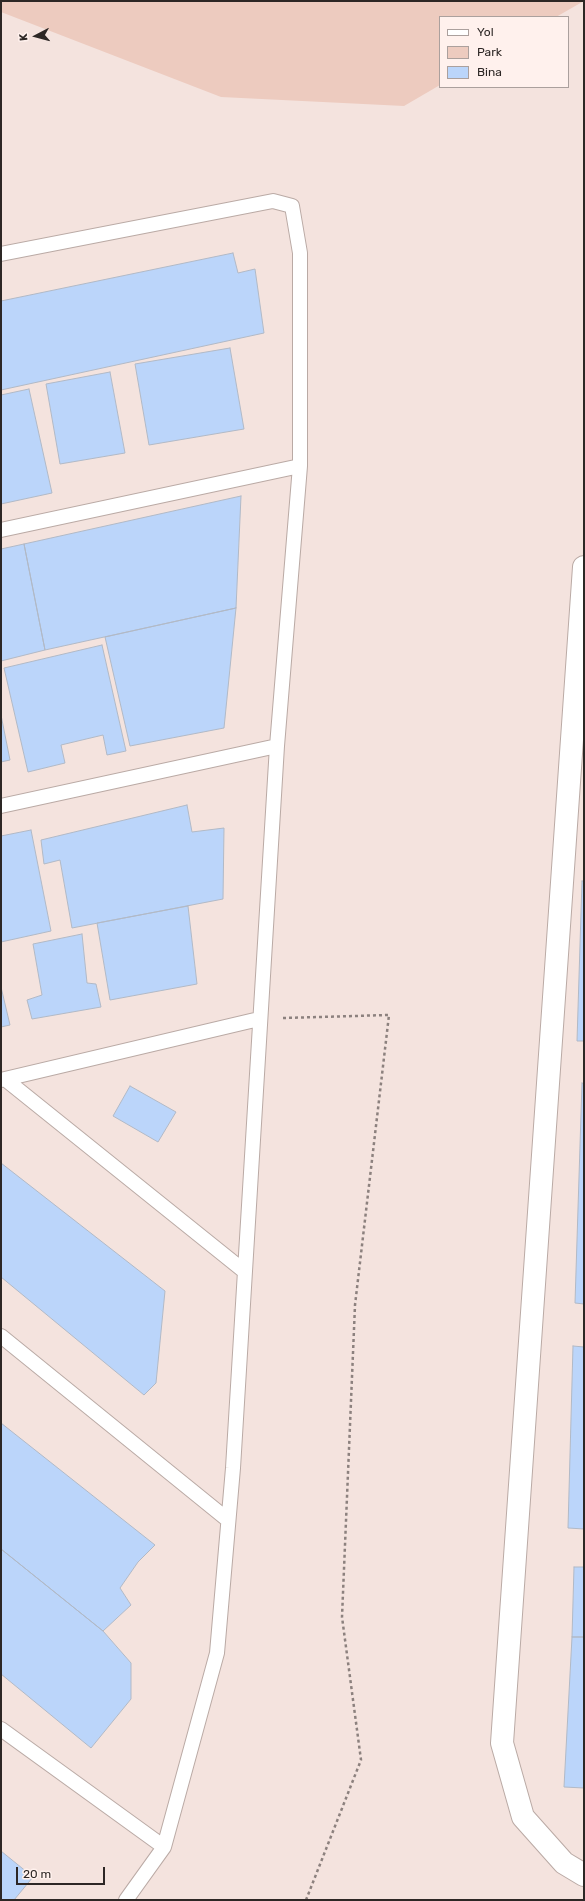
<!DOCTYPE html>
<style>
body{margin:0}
#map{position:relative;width:585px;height:1901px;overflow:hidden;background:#f4e3de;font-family:Rubik,sans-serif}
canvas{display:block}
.frame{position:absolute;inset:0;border:2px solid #2d2725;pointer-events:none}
.legend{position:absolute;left:439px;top:16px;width:130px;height:72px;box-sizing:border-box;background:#fff1ed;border:1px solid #aba09d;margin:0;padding:5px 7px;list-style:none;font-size:12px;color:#2d2725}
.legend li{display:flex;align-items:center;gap:8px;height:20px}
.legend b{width:20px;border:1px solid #aba09d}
.north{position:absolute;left:16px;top:16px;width:40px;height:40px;-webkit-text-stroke:3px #fff1ed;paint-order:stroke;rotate:264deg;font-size:11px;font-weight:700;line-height:16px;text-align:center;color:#2d2725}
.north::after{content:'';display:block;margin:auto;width:14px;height:18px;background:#2d2725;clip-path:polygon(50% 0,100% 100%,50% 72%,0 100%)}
.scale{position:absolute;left:16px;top:1867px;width:89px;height:18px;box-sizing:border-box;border:2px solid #2d2725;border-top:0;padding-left:5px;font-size:12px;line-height:14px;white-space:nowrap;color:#2d2725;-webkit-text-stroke:3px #fff1ed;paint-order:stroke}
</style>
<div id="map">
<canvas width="585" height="1901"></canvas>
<div class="frame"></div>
<ul class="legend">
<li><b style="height:5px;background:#fff"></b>Yol</li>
<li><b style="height:11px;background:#edcbbf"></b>Park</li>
<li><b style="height:11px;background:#bbd5fa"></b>Bina</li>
</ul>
<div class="north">K</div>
<div class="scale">20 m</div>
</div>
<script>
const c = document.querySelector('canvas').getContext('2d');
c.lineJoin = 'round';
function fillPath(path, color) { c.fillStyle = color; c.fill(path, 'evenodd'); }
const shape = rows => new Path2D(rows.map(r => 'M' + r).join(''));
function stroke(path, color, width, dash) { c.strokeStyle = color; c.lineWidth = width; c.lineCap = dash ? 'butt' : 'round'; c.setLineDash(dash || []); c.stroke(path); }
const green = shape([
 [1,1,584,1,556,17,440,17,440,85,404,106,221,97,1,12]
]);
const building = shape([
 [233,253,238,273,255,269,264,333,1,390,1,301,233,253],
 [230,348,244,429,149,445,135,364,230,348],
 [110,372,125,453,60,464,46,384,110,372],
 [29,389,52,493,1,504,1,395,29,389],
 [241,496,236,608,45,650,24,544,241,496],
 [24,544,45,650,1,661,1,549,24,544],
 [236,608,224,728,130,746,105,637,236,608],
 [102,645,126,751,107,755,103,735,61,745,65,763,28,772,4,668,102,645],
 [1,715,10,760,1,762,1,715],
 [187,805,192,832,224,828,223,899,72,928,60,860,44,864,41,840,187,805],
 [31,830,51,931,1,942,1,836,31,830],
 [582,881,584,881,584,1041,577,1041,582,881],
 [188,906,197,984,110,1000,97,923,188,906],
 [82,934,87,983,96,984,101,1007,32,1019,27,1000,42,995,33,944,82,934],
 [1,987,10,1025,1,1027,1,987],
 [582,1083,584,1084,584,1304,575,1303,582,1083],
 [130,1086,176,1112,158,1142,113,1116,130,1086],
 [1,1163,165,1291,156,1383,144,1395,1,1277,1,1163],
 [573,1346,584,1347,584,1529,568,1528,573,1346],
 [1,1423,155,1545,138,1562,120,1588,131,1605,103,1631,1,1549,1,1423],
 [1,1549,103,1631,131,1663,131,1699,91,1748,1,1674,1,1549],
 [574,1567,584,1567,584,1637,572,1637,574,1567],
 [572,1637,584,1637,584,1788,564,1787,572,1637],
 [1,1851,33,1877,14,1900,1,1900,1,1851]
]);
const path = shape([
 [283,1018,389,1015,355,1305,342,1617,361,1760,306,1900]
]);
const service = shape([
 [1,254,273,201,292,206,300,253,300,466,277,746,233,1468,217,1653,164,1847,126,1900],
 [1,530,300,466],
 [1,806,277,746],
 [5,1079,244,1271],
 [1,1080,259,1019],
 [1,1336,228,1520],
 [1,1729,164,1847]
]);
const minor = shape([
 [584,567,502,1743,523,1817,564,1863,584,1875]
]);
fillPath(green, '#edcbbf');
fillPath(building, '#bbd5fa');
stroke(building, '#b1b9c6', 1);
stroke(service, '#baaaa5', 16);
stroke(minor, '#baaaa5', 24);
stroke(path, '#8c817e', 2.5, [3, 3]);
stroke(service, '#fff', 14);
stroke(minor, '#fff', 22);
</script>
